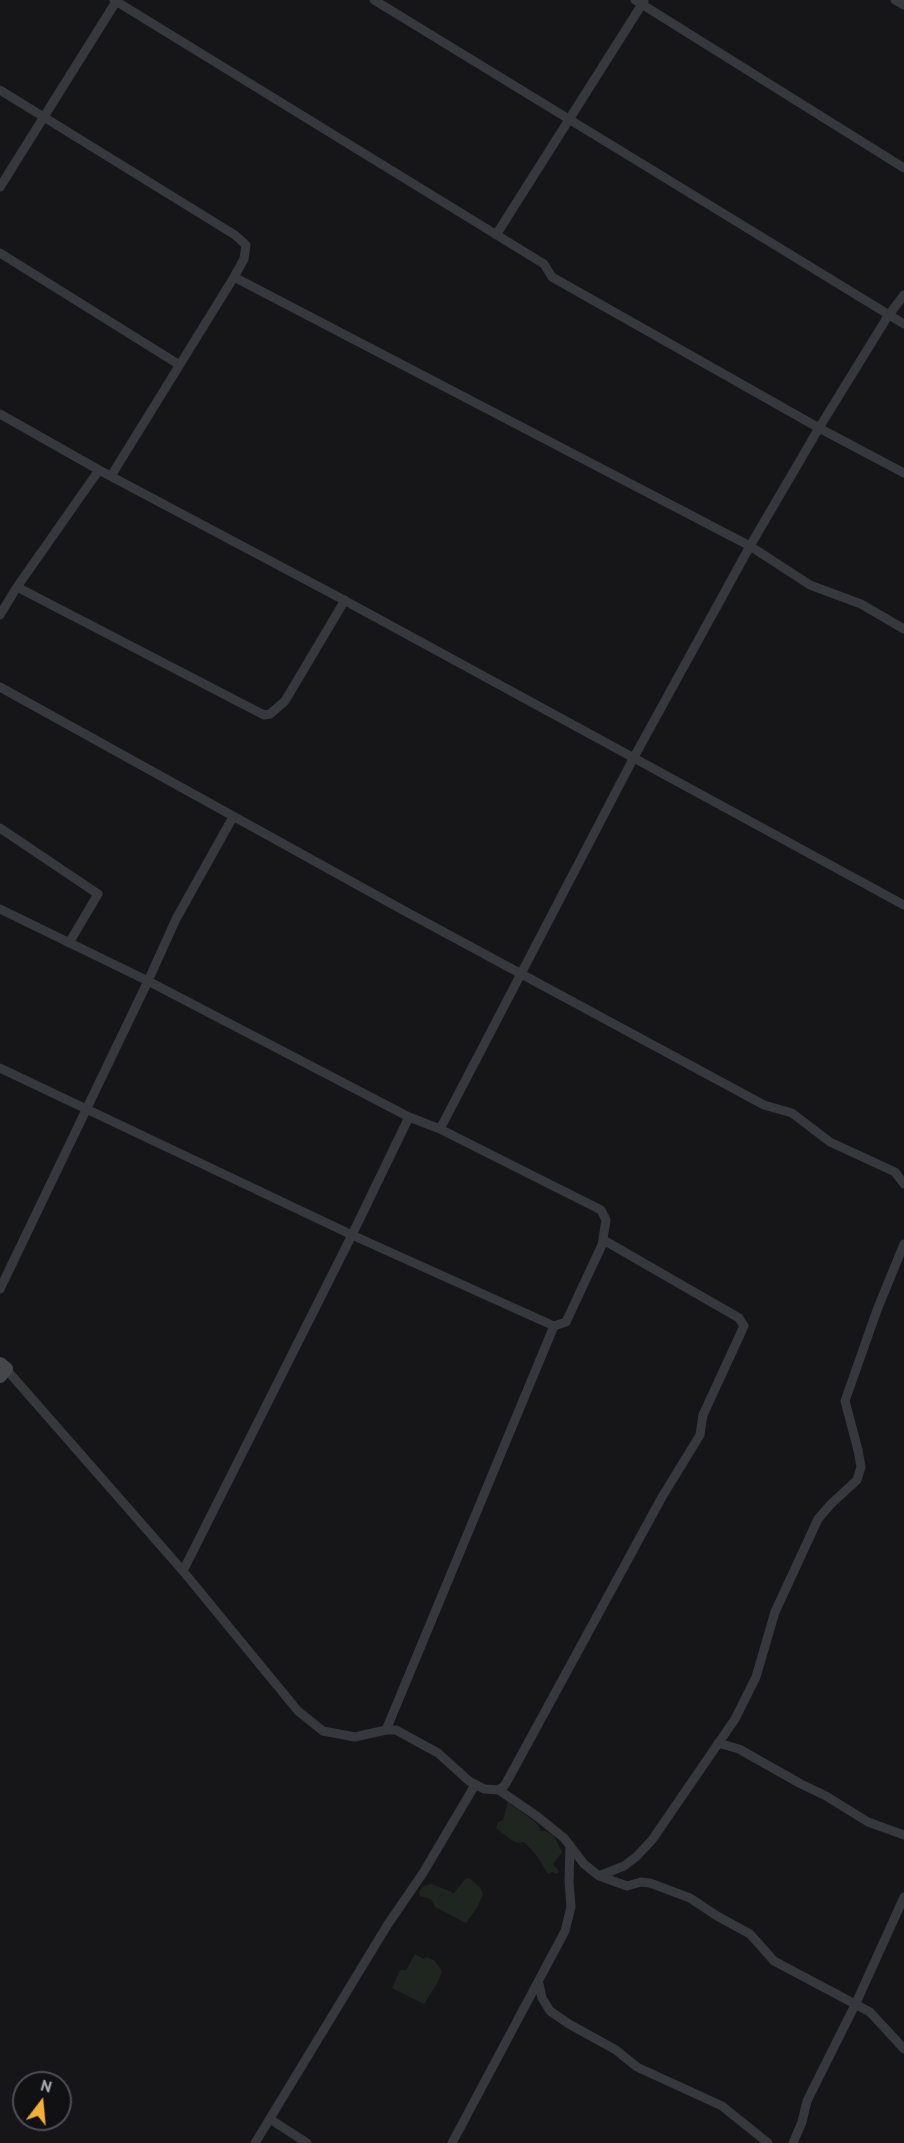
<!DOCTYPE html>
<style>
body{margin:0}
#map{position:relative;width:904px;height:2143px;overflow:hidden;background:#161618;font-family:"PT Sans",sans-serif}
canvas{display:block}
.north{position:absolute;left:12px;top:2071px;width:60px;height:60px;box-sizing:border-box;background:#111113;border:2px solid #4d4f55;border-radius:50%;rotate:16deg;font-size:16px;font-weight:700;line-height:24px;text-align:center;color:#a8adb8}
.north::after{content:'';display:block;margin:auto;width:21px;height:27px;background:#f2b134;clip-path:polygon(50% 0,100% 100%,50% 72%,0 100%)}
</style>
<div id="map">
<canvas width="904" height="2143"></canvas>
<div class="north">N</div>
</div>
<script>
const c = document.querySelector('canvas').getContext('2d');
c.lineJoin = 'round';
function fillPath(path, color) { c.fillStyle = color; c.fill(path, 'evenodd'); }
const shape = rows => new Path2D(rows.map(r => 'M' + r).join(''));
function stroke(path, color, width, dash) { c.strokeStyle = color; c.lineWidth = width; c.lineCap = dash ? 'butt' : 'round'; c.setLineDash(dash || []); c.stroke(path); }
const green = shape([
 [508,1802,531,1819,538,1825,541,1831,546,1831,554,1836,562,1852,553,1864,559,1871,557,1874,552,1872,548,1874,537,1856,524,1842,518,1843,511,1840,496,1828,498,1822,503,1820],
 [469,1878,480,1887,483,1894,477,1908,466,1923,435,1907,431,1899,420,1896,419,1892,424,1886,432,1884,454,1893,465,1879],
 [415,1954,424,1959,426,1957,434,1960,442,1971,438,1982,424,2004,392,1988,400,1970,406,1970]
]);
const street = shape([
 [114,0,544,264,552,277,819,428,904,473],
 [374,0,904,324],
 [635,0,904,168],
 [895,0,904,5],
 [0,90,235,235,246,245,244,259,234,277,111,476],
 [0,187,117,0],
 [496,235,644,1],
 [0,253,178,364],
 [234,277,750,546,810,585,861,604,904,629],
 [0,414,99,470,342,599,904,905],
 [17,587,264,715,270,714,285,701,345,600],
 [0,615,17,587,99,470],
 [0,687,401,909,764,1105,792,1113,830,1142,895,1172,904,1184],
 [0,828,98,894,69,943],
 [0,909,148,981,409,1117],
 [0,1068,352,1235,183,1571],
 [440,1129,601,1210,606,1220,602,1245,566,1322,554,1326],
 [0,1289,148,981,176,919,233,817],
 [6,1369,183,1571,298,1711,323,1731,355,1737,386,1730,554,1326,352,1235,409,1117,440,1129,633,759,750,546,819,428,888,316,904,295],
 [386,1730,396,1730,438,1753,469,1781,484,1789,499,1790,505,1785,662,1497,700,1435,703,1415,744,1326,739,1318,607,1242],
 [718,1743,739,1749,801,1784,826,1796,868,1822,904,1835],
 [499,1790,538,1817,564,1838,584,1864,599,1876,624,1866,636,1857,652,1840,735,1719,756,1677,775,1612,818,1519,831,1504,857,1480,861,1467,858,1450,845,1401,877,1310,904,1244],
 [599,1876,627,1886,641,1882,650,1883,690,1898,717,1916,750,1934,774,1961,870,2012,904,2049],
 [539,1984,542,1998,550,2011,569,2024,616,2050,637,2067,722,2106,768,2143],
 [270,2119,307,2143],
 [255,2143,388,1924,423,1873,475,1785],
 [452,2143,565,1931,571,1907,569,1881,570,1845],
 [793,2143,802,2122,807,2101,856,2003,904,1897]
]);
const secondary = shape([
 [0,1364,6,1369,0,1376]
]);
fillPath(green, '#1e261f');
stroke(street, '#37383d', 9);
stroke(secondary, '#45474d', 14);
</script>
